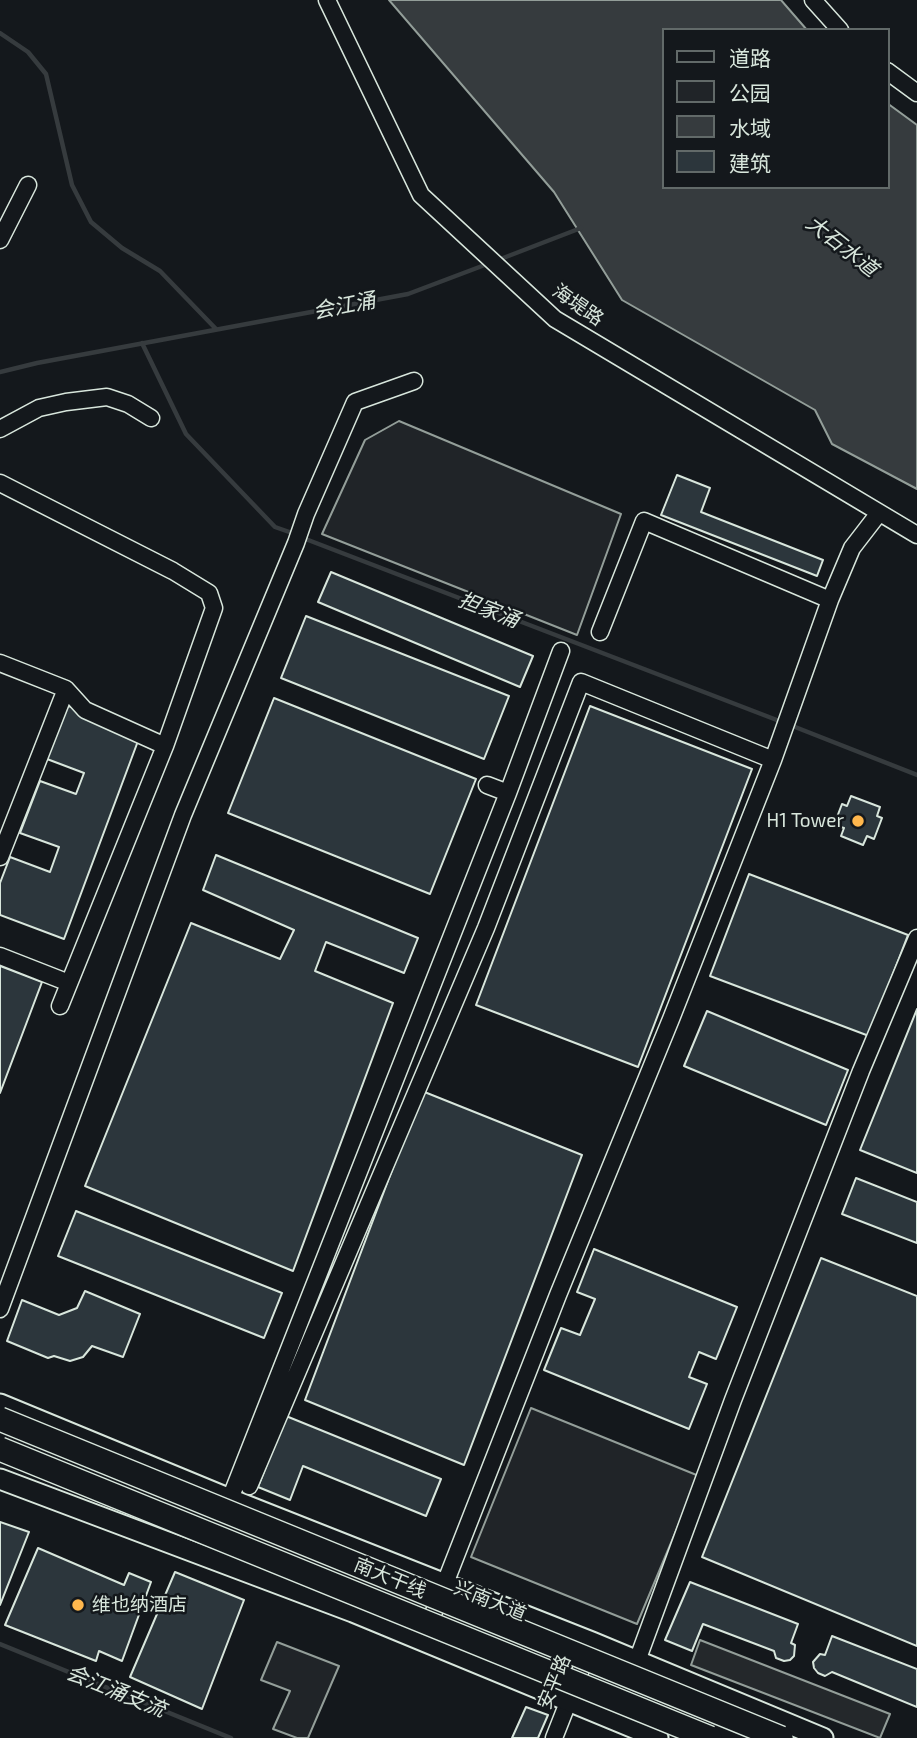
<!DOCTYPE html>
<meta charset="utf-8">
<style>
body{margin:0}
#map{position:relative;width:917px;height:1738px;overflow:hidden;background:#14181c;font-family:"Exo 2","Noto Sans SC",sans-serif}
canvas{display:block}
.legend{position:absolute;left:662px;top:28px;width:228px;height:161px;box-sizing:border-box;background:#14181c;border:2px solid #626a69;margin:0;padding:9px 12px;list-style:none;font-size:21px;color:#d8e6dc}
.legend li{display:flex;align-items:center;gap:14px;height:35px}
.legend b{width:35px;border:2px solid #626a69}
</style>
<div id="map">
<canvas width="917" height="1738"></canvas>
<ul class="legend">
<li><b style="height:9px;background:#14181c"></b>道路</li>
<li><b style="height:19px;background:#202428"></b>公园</li>
<li><b style="height:19px;background:#363b3e"></b>水域</li>
<li><b style="height:19px;background:#2c363c"></b>建筑</li>
</ul>
</div>
<script>
const c = document.querySelector('canvas').getContext('2d');
c.lineJoin = 'round';
function fillPath(path, color) { c.fillStyle = color; c.fill(path, 'evenodd'); }
const shape = rows => new Path2D(rows.map(r => 'M' + r).join(''));
function stroke(path, color, width, dash) { c.strokeStyle = color; c.lineWidth = width; c.lineCap = dash ? 'butt' : 'round'; c.setLineDash(dash || []); c.stroke(path); }
function label(font, color, halo, rows, align = 'center') {
  c.font = font + ' "Exo 2","Noto Sans SC",sans-serif'; c.lineWidth = 5; c.setLineDash([]); c.textBaseline = 'middle'; c.strokeStyle = halo; c.fillStyle = color; for (const [text, x, y, turn = 0] of rows) {
    c.save(); c.translate(x, y); c.rotate((+turn || 0) * Math.PI / 180); c.textAlign = isNaN(turn) ? turn : align; if (halo) c.strokeText(text, 0, 0); c.fillText(text, 0, 0); c.restore();
  }
}
const green = shape([
 [399,421,621,514,577,635,322,534,365,440,399,421],
 [531,1408,699,1476,637,1624,471,1557,531,1408],
 [277,1642,339,1666,308,1738,297,1738,273,1729,290,1691,261,1680,277,1642]
]);
const parking = shape([
 [700,1640,890,1714,880,1738,691,1665,700,1640]
]);
const water = shape([
 [389,0,781,0,807,30,663,30,663,187,887,187,887,103,917,125,917,489,832,444,815,410,622,300,554,192,389,0]
]);
const stream = shape([
 [0,33,28,52,46,74,72,185,91,222,122,248,160,271,216,329],
 [498,260,581,228],
 [142,343,186,434,275,527,295,534],
 [0,372,37,363,408,294,490,263],
 [303,538,782,722],
 [790,725,917,775],
 [0,1644,231,1738]
]);
const building = shape([
 [677,475,710,488,701,512,823,560,817,576,661,515,677,475],
 [331,572,533,656,520,687,318,602,331,572],
 [306,616,509,696,484,759,281,678,306,616],
 [274,698,476,779,430,894,228,813,274,698],
 [66,705,141,733,64,939,0,915,0,883,10,857,50,872,59,847,20,833,40,781,76,794,84,773,47,759,66,705],
 [590,706,752,769,638,1067,476,1005,590,706],
 [851,796,880,807,877,816,882,818,874,839,867,836,863,845,841,836,844,828,834,825,842,804,847,806,851,796],
 [216,855,418,938,404,973,326,942,315,971,393,1003,293,1271,85,1186,191,923,280,959,294,930,203,890,216,855],
 [749,874,908,935,869,1036,710,976,749,874],
 [0,966,42,982,0,1093,0,966],
 [917,1009,917,1173,860,1150,917,1009],
 [707,1011,848,1070,826,1125,684,1066,707,1011],
 [422,1091,582,1155,464,1465,305,1400,422,1091],
 [856,1178,917,1202,917,1243,842,1214,856,1178],
 [76,1211,282,1293,264,1338,58,1256,76,1211],
 [594,1249,737,1307,716,1359,699,1352,689,1377,707,1384,689,1429,544,1370,561,1328,580,1335,595,1299,577,1292,594,1249],
 [821,1258,917,1296,917,1646,702,1557,821,1258],
 [85,1291,140,1314,123,1357,92,1346,83,1357,70,1361,54,1356,48,1358,7,1341,22,1300,59,1315,77,1308,85,1291],
 [286,1416,441,1479,426,1516,303,1466,290,1500,258,1487,286,1416],
 [0,1522,29,1532,0,1605,0,1522],
 [38,1548,124,1585,129,1573,151,1582,122,1661,99,1651,96,1661,5,1625,38,1548],
 [175,1572,244,1600,202,1709,130,1677,175,1572],
 [690,1582,798,1624,791,1643,795,1645,794,1656,790,1660,784,1661,776,1658,774,1651,703,1624,692,1651,665,1640,690,1582],
 [832,1636,917,1669,917,1707,832,1672,825,1676,818,1673,814,1668,813,1662,820,1654,825,1655,832,1636],
 [526,1707,548,1715,538,1738,512,1738,526,1707]
]);
const minor = shape([
 [327,0,421,195,555,319,917,535],
 [813,0,840,30],
 [887,71,917,93],
 [0,240,28,185],
 [0,429,39,408,66,402,107,397,128,404,151,418],
 [0,483,173,571,209,593,214,608,165,746,60,1006],
 [830,600,852,548,879,513],
 [0,663,66,689,0,857],
 [66,689,85,710,165,746],
 [487,785,508,793],
 [0,956,69,983],
 [0,1309,183,815,296,543,306,514,355,402,414,381],
 [249,1486,486,928,581,682,773,760,830,600,644,521,600,632],
 [230,1499,508,793,561,651],
 [426,1632,558,1295,671,1019,773,760],
 [637,1661,733,1400,861,1071,917,938],
 [554,1738,589,1649]
]);
const major = shape([
 [0,1404,230,1499,592,1642,823,1738],
 [0,1479,353,1612,658,1738]
]);
const highwayBridge = shape([
 [0,1419,781,1738],
 [0,1449,710,1738]
]);
const markers = [
 [858,821,7,"#ffb74d"],
 [78,1605,7,"#ffb74d"]
];
const streetNames = [
 ["海堤路",578,305,35],
 ["南大干线",390,1578,22],
 ["兴南大道",490,1601,22],
 ["安平路",554,1682,-68]
];
const poiNames = [
 ["H1 Tower",844,821],
 ["维也纳酒店",92,1605,"left"]
];
const waterNames = [
 ["大石水道",842,246,38],
 ["会江涌",344,306,-11],
 ["担家涌",489,610,21],
 ["会江涌支流",116,1691,22]
];
fillPath(green, '#202428');
stroke(green, '#939e99', 2);
fillPath(parking, '#24282b');
stroke(parking, '#939e99', 2);
fillPath(water, '#363b3e');
stroke(water, '#939e99', 2);
stroke(stream, '#363b3e', 4.5);
fillPath(building, '#2c363c');
stroke(building, '#d8e6dc', 2);
stroke(minor, '#d8e6dc', 19);
stroke(major, '#d8e6dc', 23);
stroke(minor, '#14181c', 16);
stroke(major, '#14181c', 19);
stroke(highwayBridge, '#d8e6dc', 26, []);
stroke(highwayBridge, '#14181c', 23);
for (const [x, y, r, color] of markers) { const dot = new Path2D(); dot.arc(x, y, r, 0, 2 * Math.PI); c.fillStyle = color; c.fill(dot); stroke(dot, '#14181c', 2.5); }
label('19px', '#d8e6dc', '#14181c', streetNames);
label('19px', '#d8e6dc', '#14181c', poiNames, 'right');
label('italic 21px', '#d8e6dc', '#14181c', waterNames);
</script>
